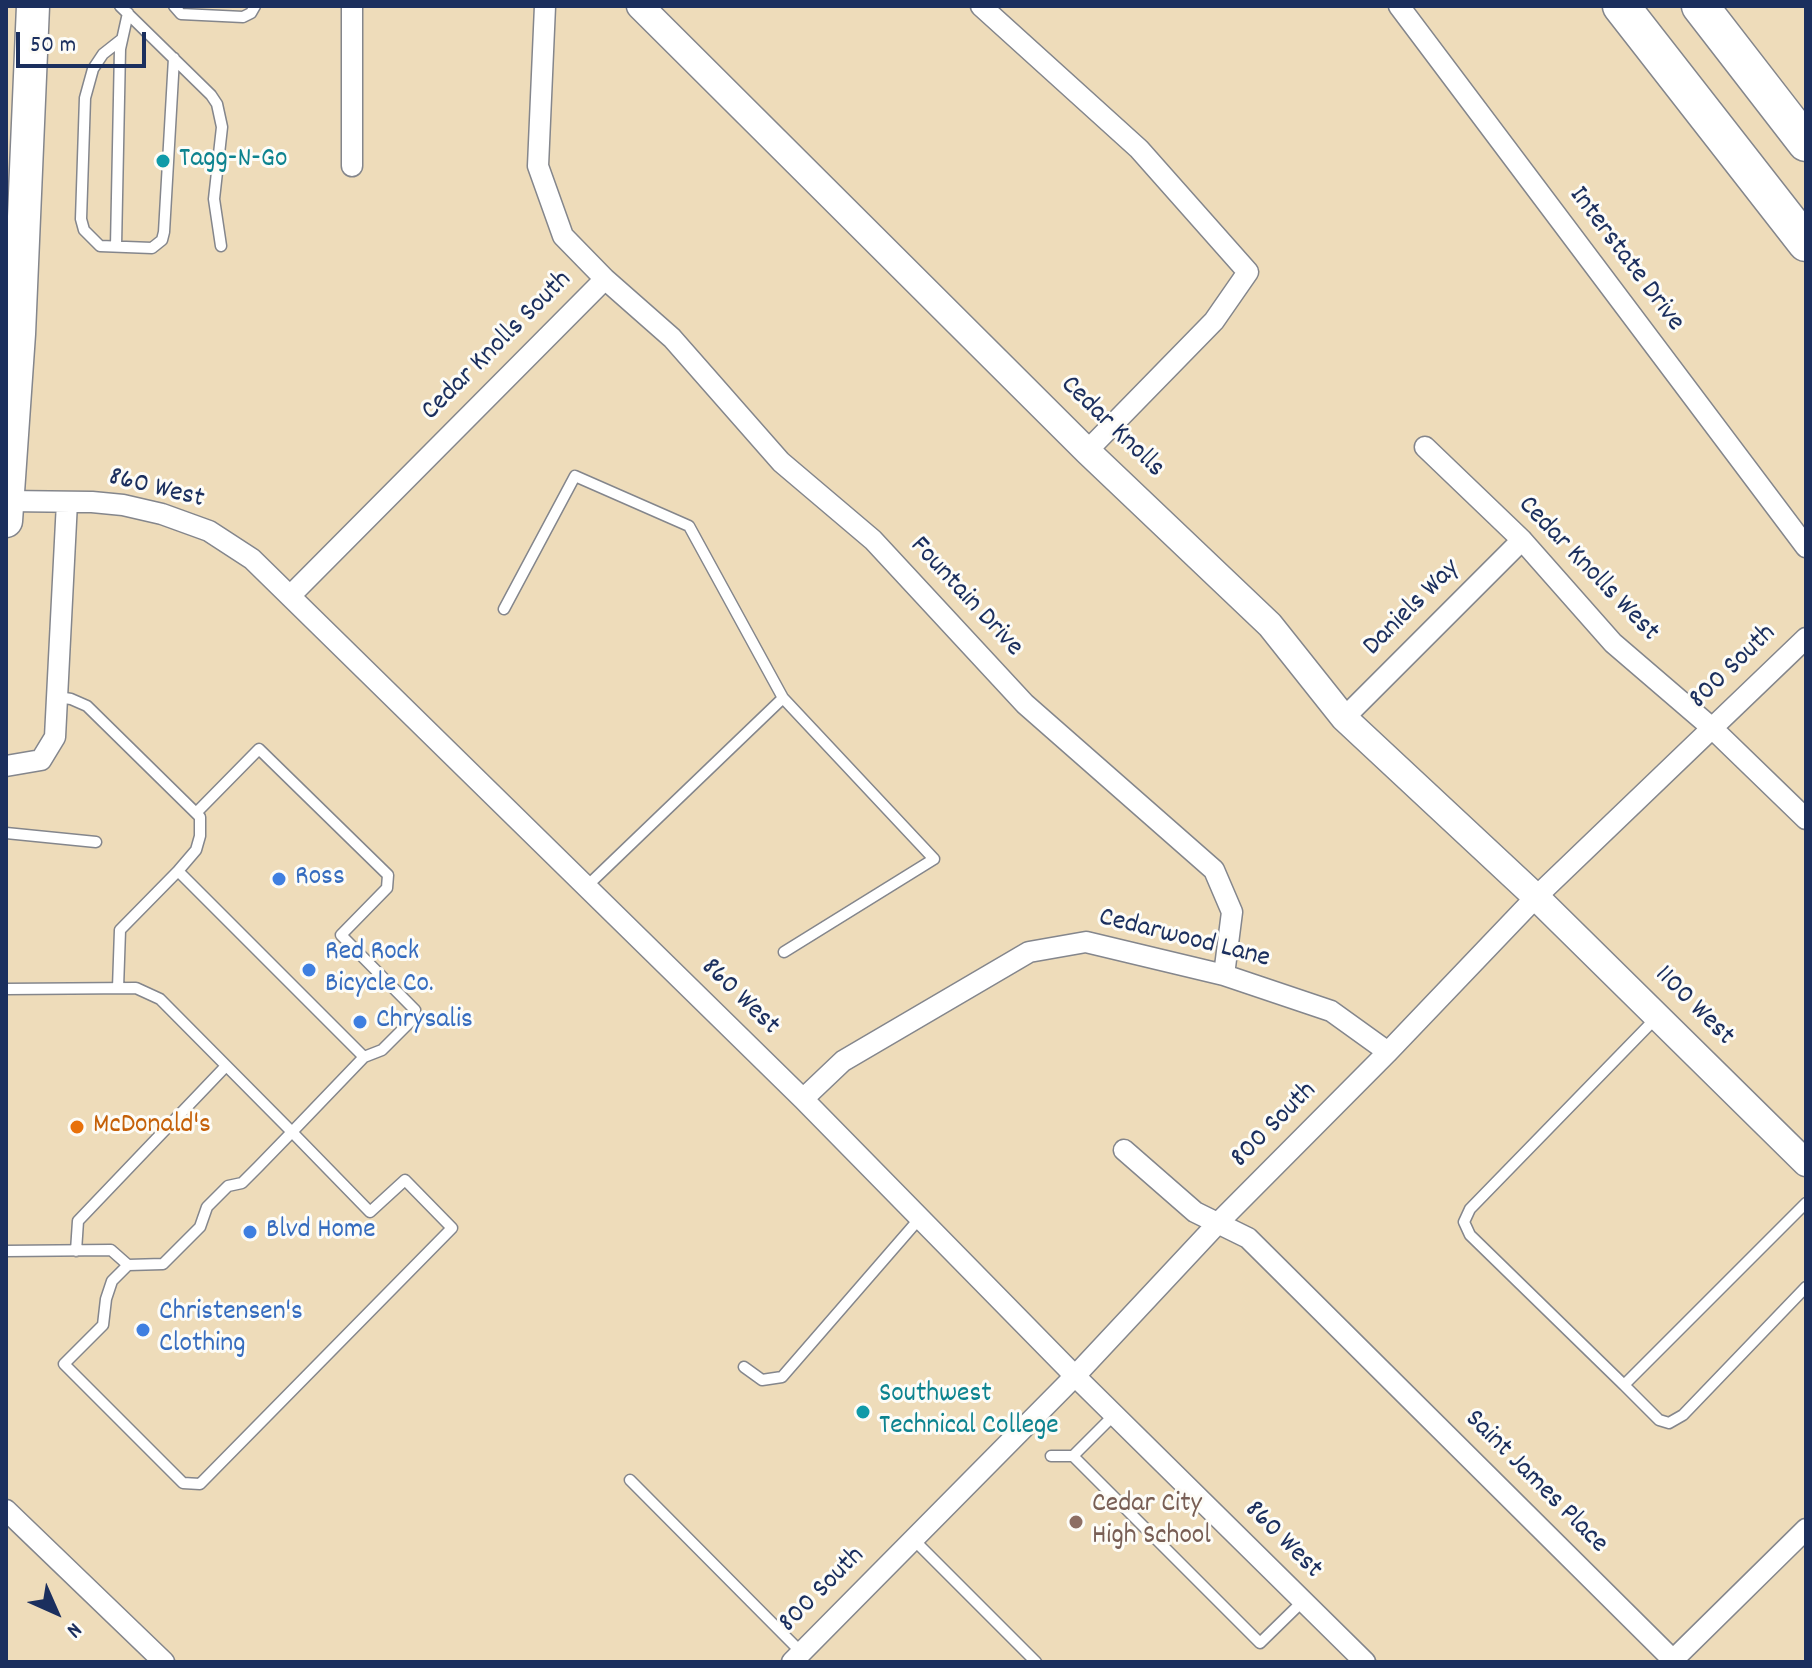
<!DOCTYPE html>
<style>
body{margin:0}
#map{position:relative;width:1812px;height:1668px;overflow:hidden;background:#eedcba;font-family:Dekko,sans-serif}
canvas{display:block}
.frame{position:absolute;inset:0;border:8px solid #1b2f5e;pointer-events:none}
.north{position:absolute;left:16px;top:1572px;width:80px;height:80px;-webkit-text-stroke:6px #fdfcf7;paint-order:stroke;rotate:135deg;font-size:22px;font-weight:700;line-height:32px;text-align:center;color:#1b2f5e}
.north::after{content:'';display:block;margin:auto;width:28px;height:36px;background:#1b2f5e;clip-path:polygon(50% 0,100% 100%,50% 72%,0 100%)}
.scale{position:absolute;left:16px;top:32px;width:130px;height:36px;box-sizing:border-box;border:4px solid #1b2f5e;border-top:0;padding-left:10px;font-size:24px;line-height:28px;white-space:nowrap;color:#1b2f5e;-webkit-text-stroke:6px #fdfcf7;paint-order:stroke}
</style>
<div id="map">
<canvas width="1812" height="1668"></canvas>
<div class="frame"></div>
<div class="north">N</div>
<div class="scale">50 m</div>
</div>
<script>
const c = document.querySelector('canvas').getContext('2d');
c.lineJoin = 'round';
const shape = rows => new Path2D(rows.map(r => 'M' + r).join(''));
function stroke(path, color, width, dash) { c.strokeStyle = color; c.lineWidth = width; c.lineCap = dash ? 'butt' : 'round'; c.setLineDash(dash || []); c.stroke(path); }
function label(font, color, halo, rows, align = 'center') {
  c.font = font + ' Dekko,sans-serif'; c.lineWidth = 6; c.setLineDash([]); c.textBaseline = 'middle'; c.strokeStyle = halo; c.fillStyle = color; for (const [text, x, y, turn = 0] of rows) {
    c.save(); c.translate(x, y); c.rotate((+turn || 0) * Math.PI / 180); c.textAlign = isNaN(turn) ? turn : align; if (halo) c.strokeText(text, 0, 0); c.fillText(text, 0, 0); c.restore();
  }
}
const service = shape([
 [120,6,211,95,217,104,222,127,214,199,221,246],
 [174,6,181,14,243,17,251,13,255,6],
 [122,39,103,54,93,69,85,98,81,219,84,230,100,246,152,248,162,240,164,232,174,58],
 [116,246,120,49,128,13],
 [504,609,575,476,689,526,783,698,934,859,784,952],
 [196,813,259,749,388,875,387,888,341,935,415,1010,413,1019,382,1050,364,1057],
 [6,833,96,842],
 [586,887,783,698],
 [118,988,120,930,178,871],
 [6,989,136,988,160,999,292,1132,370,1212,405,1180,452,1228,200,1484,183,1483,64,1364,103,1325,106,1299,112,1281,128,1265,163,1264,200,1227,207,1207,228,1186,242,1183,258,1167,292,1132,364,1057,178,871,196,850,200,836,200,817,87,706,71,699,58,697],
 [1806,1203,1624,1385,1659,1420,1669,1423,1683,1415,1806,1287],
 [6,1251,111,1250,128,1265],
 [76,1251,78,1221,226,1066],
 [744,1367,762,1380,782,1377,920,1218],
 [1624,1385,1470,1235,1464,1222,1470,1209,1656,1018],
 [1051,1456,1073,1456,1260,1643,1303,1601],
 [1073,1456,1114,1415],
 [630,1480,801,1652],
 [913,1539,1036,1662]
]);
const minor = shape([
 [352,6,352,166],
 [545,6,538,166,563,236,605,279,672,338,781,462,873,540,1025,704,1214,870,1232,912,1224,975],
 [981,6,1139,149,1248,272,1214,321,1087,451],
 [1399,6,1806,547],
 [1425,447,1522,540,1613,643,1712,728,1806,819],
 [7,501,92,502,123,505,162,514,209,531,252,559,803,1099,1075,1376,1365,1662],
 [290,596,605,279],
 [1344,718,1522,540],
 [6,766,41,760,55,737,67,502],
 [803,1099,843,1061,1029,952,1086,942,1224,975,1331,1011,1388,1052],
 [1124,1150,1195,1212,1248,1238,1673,1660,1806,1529],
 [6,1510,164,1662],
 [792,1662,1075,1376,1219,1222,1388,1052,1536,897,1806,638]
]);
const tertiary = shape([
 [640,6,1087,451,1270,625,1344,718,1536,897,1806,1163]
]);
const primary = shape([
 [6,521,19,334,33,6]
]);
const motorway = shape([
 [1621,6,1806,243],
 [1700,6,1806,143]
]);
const markers = [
 [163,161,8,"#0f9aa8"],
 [279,879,8,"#3f7fe0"],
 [309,970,8,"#3f7fe0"],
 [360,1022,8,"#3f7fe0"],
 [77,1127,8,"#e8710a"],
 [250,1232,8,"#3f7fe0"],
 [143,1330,8,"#3f7fe0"],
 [863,1412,8,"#0f9aa8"],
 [1076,1522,8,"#8d6e63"]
];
const cultureNames = [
 ["Tagg-N-Go",179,161],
 ["Southwest",879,1396],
 ["Technical College",879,1428]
];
const streetNames = [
 ["Interstate Drive",1625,260,53],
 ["Cedar Knolls South",498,347,-45],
 ["Cedar Knolls",1111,428,44],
 ["860 West",156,490,14],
 ["Cedar Knolls West",1587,570,46],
 ["Fountain Drive",965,598,47],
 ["Daniels Way",1413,609,-45],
 ["800 South",1734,668,-44],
 ["Cedarwood Lane",1184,940,14],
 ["860 West",739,998,44],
 ["1100 West",1693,1007,45],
 ["800 South",1275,1126,-45],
 ["Saint James Place",1535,1483,45],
 ["860 West",1282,1541,45],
 ["800 South",823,1591,-45]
];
const shopNames = [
 ["Ross",295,879],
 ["Red Rock",325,954],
 ["Bicycle Co.",325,986],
 ["Chrysalis",376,1022],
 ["Blvd Home",266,1232],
 ["Christensen's",159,1314],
 ["Clothing",159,1346]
];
const foodNames = [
 ["McDonald's",93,1127]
];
const educationNames = [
 ["Cedar City",1092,1506],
 ["High School",1092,1538]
];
stroke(service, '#84868c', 13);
stroke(minor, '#84868c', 23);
stroke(tertiary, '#84868c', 29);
stroke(primary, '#84868c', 35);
stroke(motorway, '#84868c', 39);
stroke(service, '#fff', 10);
stroke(minor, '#fff', 20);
stroke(tertiary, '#fff', 26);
stroke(primary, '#fff', 32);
stroke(motorway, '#fff', 36);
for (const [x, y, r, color] of markers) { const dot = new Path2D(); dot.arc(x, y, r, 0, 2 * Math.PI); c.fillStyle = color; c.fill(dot); stroke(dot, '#fdfcf7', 3); }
label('28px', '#0d838f', '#fdfcf7', cultureNames, 'left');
label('28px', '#1b2f5e', '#fdfcf7', streetNames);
label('28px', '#366cbe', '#fdfcf7', shopNames, 'left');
label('28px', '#c56008', '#fdfcf7', foodNames, 'left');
label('28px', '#785e54', '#fdfcf7', educationNames, 'left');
</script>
